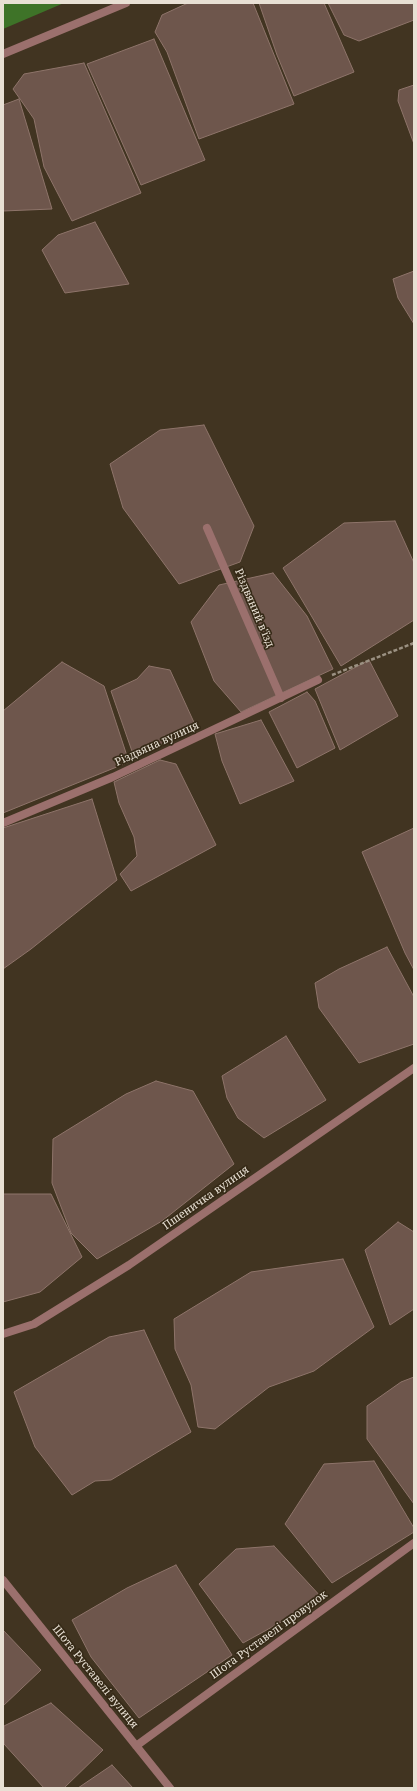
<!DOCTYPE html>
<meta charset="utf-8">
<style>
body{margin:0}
#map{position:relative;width:417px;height:1791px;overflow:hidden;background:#413421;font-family:"Noto Serif",serif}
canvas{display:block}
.frame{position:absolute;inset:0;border:4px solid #e8e0d4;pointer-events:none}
</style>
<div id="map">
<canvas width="417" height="1791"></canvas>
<div class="frame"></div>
</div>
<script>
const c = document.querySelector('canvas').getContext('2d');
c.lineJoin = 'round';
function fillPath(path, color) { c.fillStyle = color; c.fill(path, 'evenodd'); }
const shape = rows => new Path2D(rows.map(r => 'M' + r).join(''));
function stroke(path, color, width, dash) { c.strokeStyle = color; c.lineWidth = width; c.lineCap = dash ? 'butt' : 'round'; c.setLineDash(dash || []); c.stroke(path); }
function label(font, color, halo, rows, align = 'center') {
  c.font = font + ' "Noto Serif",serif'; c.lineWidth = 3.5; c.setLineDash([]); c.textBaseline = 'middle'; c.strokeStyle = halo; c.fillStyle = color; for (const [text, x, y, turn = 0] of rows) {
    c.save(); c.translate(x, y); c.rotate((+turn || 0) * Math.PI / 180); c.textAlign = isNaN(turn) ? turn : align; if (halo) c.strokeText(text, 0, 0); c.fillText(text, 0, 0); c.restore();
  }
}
const forest = shape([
 [3,3,64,3,3,29]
]);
const building = shape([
 [188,3,253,3,294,104,199,139,167,52,155,32,162,15,188,3],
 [259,3,324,3,354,72,294,96,277,55,259,3],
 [328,3,414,3,414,20,359,41,344,35,328,3],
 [154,39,205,160,141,185,87,64,154,39],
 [84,63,141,193,72,221,44,167,34,119,13,89,24,74,84,63],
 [414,85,414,144,398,101,399,90,414,85],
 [19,99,52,209,3,211,3,105,19,99],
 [95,222,129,284,65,293,42,250,58,235,95,222],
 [414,271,414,324,398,298,393,279,414,271],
 [204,425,254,526,240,562,179,584,123,508,110,464,160,430,204,425],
 [395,521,414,563,414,620,341,666,283,568,344,523,395,521],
 [273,573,307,616,333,669,241,712,214,681,191,622,219,585,273,573],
 [369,660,398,716,340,750,315,689,369,660],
 [62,662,104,686,129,762,3,813,3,711,62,662],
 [149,666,170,670,197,729,134,757,111,691,137,679,149,666],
 [307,692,315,701,335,748,297,768,269,712,307,692],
 [261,720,294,781,240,804,222,761,215,734,261,720],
 [160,760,176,764,216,845,131,891,120,874,137,856,134,837,119,803,114,782,160,760],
 [92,799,117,880,31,949,3,969,3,828,92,799],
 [414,828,414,970,405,953,362,852,414,828],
 [387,947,414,997,414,1044,359,1063,319,1008,315,983,339,969,387,947],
 [286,1036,326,1100,264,1138,238,1118,227,1098,222,1076,286,1036],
 [156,1081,193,1091,234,1164,162,1221,97,1259,71,1233,52,1183,53,1139,126,1094,156,1081],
 [3,1194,51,1194,82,1257,40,1292,3,1302,3,1194],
 [398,1222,414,1232,414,1309,390,1325,365,1250,398,1222],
 [343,1259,374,1327,314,1371,269,1387,215,1429,198,1427,191,1385,175,1349,174,1319,251,1272,343,1259],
 [144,1330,191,1432,111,1480,95,1481,72,1495,35,1447,14,1392,109,1337,144,1330],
 [414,1377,414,1504,367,1439,367,1406,401,1382,414,1377],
 [374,1461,414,1528,414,1532,332,1583,285,1524,324,1464,374,1461],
 [274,1546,323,1599,243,1643,199,1584,236,1549,274,1546],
 [176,1565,232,1655,139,1718,91,1657,72,1620,127,1588,176,1565],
 [3,1630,41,1670,3,1706,3,1630],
 [51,1703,103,1750,64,1788,44,1788,4,1744,4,1726,51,1703],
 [112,1765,133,1788,78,1788,112,1765]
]);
const path = shape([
 [332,675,414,643]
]);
const minor = shape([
 [3,54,126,3],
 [207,528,281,698],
 [3,823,113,777,318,680],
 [3,1334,34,1324,129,1265,414,1068],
 [3,1580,170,1788],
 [136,1746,414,1543]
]);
const streetNames = [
 ["Різдвяний в'їзд",254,608,67],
 ["Різдвяна вулиця",157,744,-25],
 ["Пшеничка вулиця",206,1198,-35],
 ["Шота Руставелі провулок",269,1635,-36],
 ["Шота Руставелі вулиця",95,1677,51]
];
fillPath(forest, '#3e7328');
fillPath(building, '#6e564c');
stroke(building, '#8e746a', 1);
stroke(path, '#9b9182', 2.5, [4, 2]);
stroke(minor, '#9b706d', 8);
label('11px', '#e8e0d4', '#362a17', streetNames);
</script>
